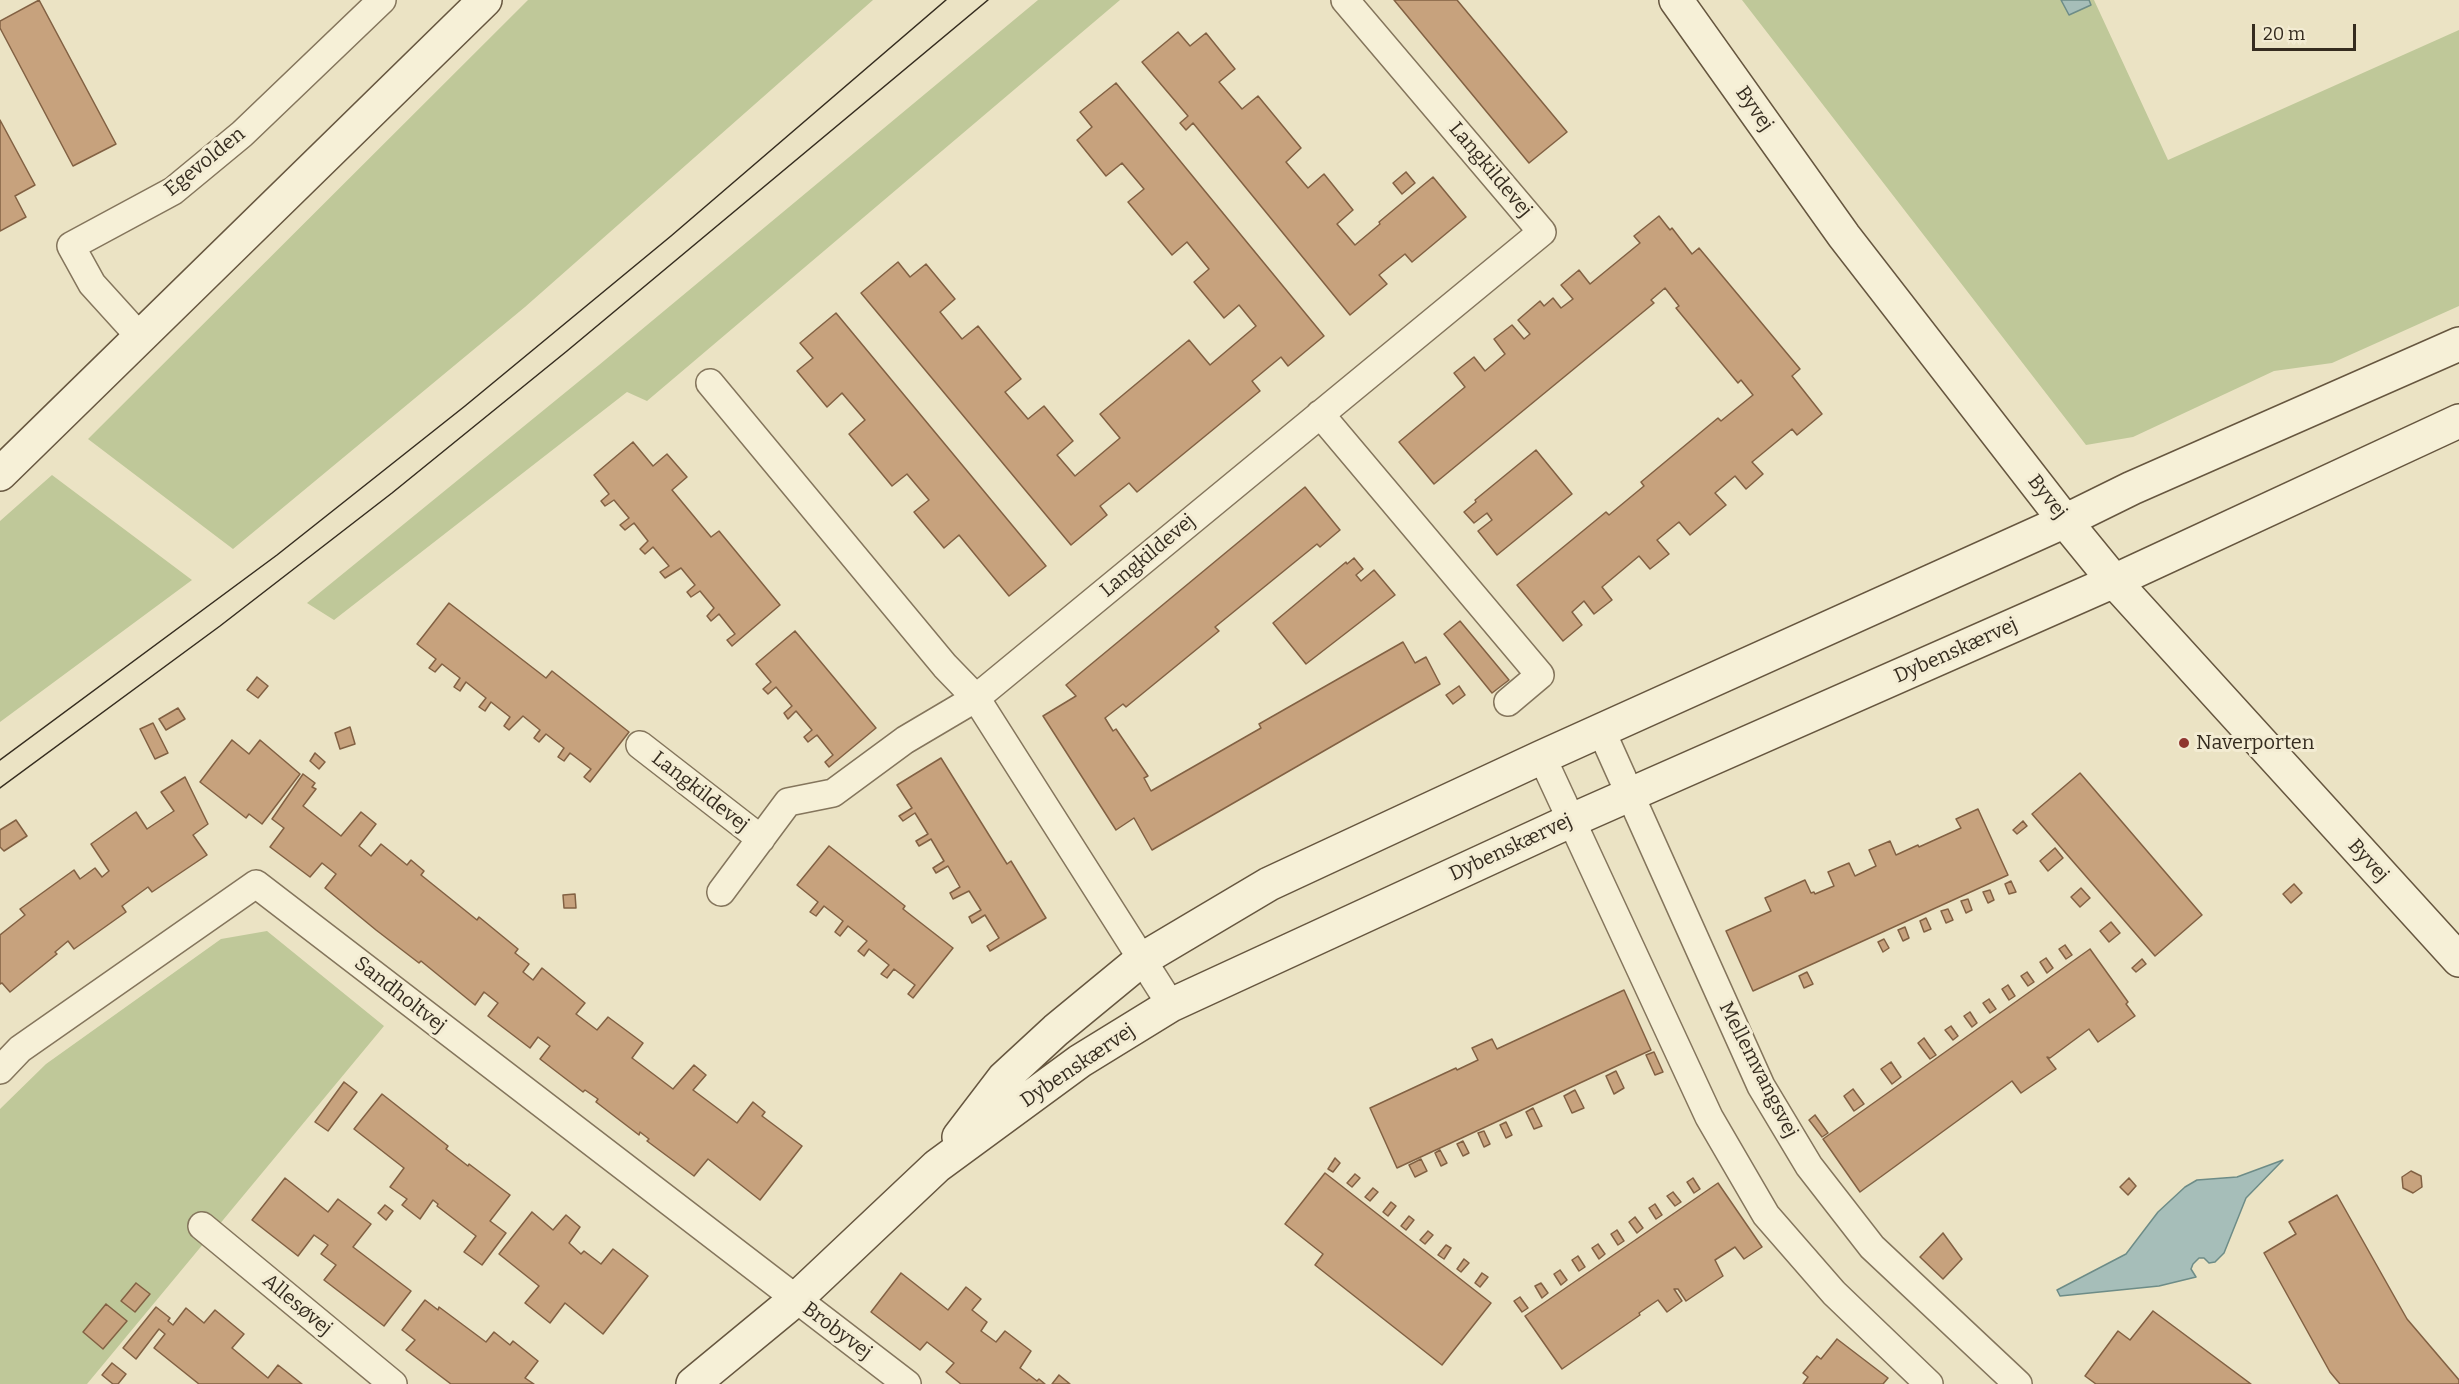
<!DOCTYPE html>
<meta charset="utf-8">
<style>
body{margin:0}
#map{position:relative;width:2459px;height:1384px;overflow:hidden;background:#ebe3c4;font-family:Bitter,serif}
canvas{display:block}
.scale{position:absolute;left:2252px;top:24px;width:104px;height:27px;box-sizing:border-box;border:3px solid #352c1f;border-top:0;padding-left:8px;font-size:18px;line-height:21px;white-space:nowrap;color:#352c1f;-webkit-text-stroke:4px #f3ecd3;paint-order:stroke}
</style>
<div id="map">
<canvas width="2459" height="1384"></canvas>
<div class="scale">20 m</div>
</div>
<script>
const c = document.querySelector('canvas').getContext('2d');
c.lineJoin = 'round';
function fillPath(path, color) { c.fillStyle = color; c.fill(path, 'evenodd'); }
const shape = rows => new Path2D(rows.map(r => 'M' + r).join(''));
function stroke(path, color, width, dash) { c.strokeStyle = color; c.lineWidth = width; c.lineCap = dash ? 'butt' : 'round'; c.setLineDash(dash || []); c.stroke(path); }
function label(font, color, halo, rows, align = 'center') {
  c.font = font + ' Bitter,serif'; c.lineWidth = 6; c.setLineDash([]); c.textBaseline = 'middle'; c.strokeStyle = halo; c.fillStyle = color; for (const [text, x, y, turn = 0] of rows) {
    c.save(); c.translate(x, y); c.rotate((+turn || 0) * Math.PI / 180); c.textAlign = isNaN(turn) ? turn : align; if (halo) c.strokeText(text, 0, 0); c.fillText(text, 0, 0); c.restore();
  }
}
const green = shape([
 [528,0,873,0,525,307,233,549,88,439],
 [1038,0,1120,0,647,401,627,392,334,620,307,603,599,365],
 [1742,0,2094,0,2168,160,2459,30,2459,306,2332,363,2274,371,2133,437,2086,445],
 [52,475,192,580,0,722,0,521],
 [267,931,384,1026,87,1384,0,1384,0,1109,46,1064,221,939]
]);
const water = shape([
 [2061,0,2089,0,2091,5,2069,15,2061,0],
 [2283,1160,2246,1198,2224,1253,2215,1262,2209,1263,2204,1258,2199,1258,2193,1264,2191,1269,2196,1277,2159,1286,2060,1296,2057,1290,2126,1254,2158,1212,2185,1187,2197,1180,2237,1177,2283,1160]
]);
const building = shape([
 [39,0,116,144,73,166,0,28,0,21,39,0],
 [1394,0,1457,0,1567,132,1529,163,1394,0],
 [1178,32,1190,46,1206,33,1235,69,1219,82,1242,109,1258,96,1301,148,1286,162,1308,188,1324,174,1353,210,1337,224,1355,245,1380,224,1379,222,1433,177,1466,217,1412,262,1405,254,1379,275,1387,284,1350,315,1193,123,1186,130,1180,123,1188,116,1142,62,1178,32],
 [1116,83,1324,336,1288,366,1281,357,1252,381,1260,391,1137,492,1129,483,1100,506,1107,515,1071,545,861,293,898,262,910,277,926,264,955,299,940,312,962,339,978,326,1021,379,1005,392,1028,419,1044,406,1073,441,1057,455,1075,476,1120,438,1100,414,1189,340,1210,365,1256,326,1239,305,1224,318,1194,282,1209,269,1187,242,1172,255,1128,202,1144,189,1122,163,1106,176,1077,140,1092,127,1080,112,1116,83],
 [0,120,35,185,15,196,26,217,0,231,0,120],
 [1406,172,1415,183,1402,194,1393,183,1406,172],
 [1659,216,1670,230,1672,228,1692,254,1699,248,1800,369,1792,376,1822,414,1797,435,1792,429,1752,462,1763,474,1746,489,1735,476,1715,493,1726,505,1690,535,1679,522,1657,540,1669,554,1650,569,1639,556,1602,587,1612,600,1594,614,1584,601,1572,612,1582,625,1563,641,1517,585,1606,512,1609,515,1644,486,1641,482,1718,418,1721,421,1753,395,1741,380,1738,383,1676,308,1679,306,1665,288,1651,300,1654,303,1434,484,1399,442,1465,387,1454,373,1474,357,1485,371,1505,354,1494,339,1512,325,1524,339,1530,334,1518,320,1540,301,1544,306,1553,298,1561,308,1573,299,1561,285,1579,270,1590,284,1640,243,1634,236,1659,216],
 [836,313,1046,566,1009,596,959,535,944,548,914,512,929,500,907,474,892,486,849,434,865,420,842,393,827,407,797,371,813,358,800,343,836,313],
 [633,442,653,466,667,454,687,477,672,490,711,537,719,531,780,605,732,646,727,640,735,634,719,614,711,621,707,616,714,608,700,591,691,597,687,592,695,585,681,568,665,578,660,572,669,566,653,547,645,554,640,549,648,541,634,523,625,530,620,525,629,518,614,500,605,506,601,501,609,494,594,475,633,442],
 [1536,450,1572,494,1497,555,1478,531,1492,520,1487,513,1474,523,1464,512,1476,502,1475,500,1536,450],
 [1305,487,1340,530,1320,547,1317,544,1215,627,1219,631,1126,707,1123,704,1105,718,1113,731,1116,729,1148,776,1144,778,1151,791,1261,728,1259,724,1403,642,1415,663,1426,657,1440,684,1152,850,1134,818,1116,830,1043,716,1076,696,1066,685,1305,487],
 [1354,558,1363,569,1356,575,1361,581,1374,570,1395,595,1306,664,1273,623,1346,562,1347,564,1354,558],
 [449,603,546,678,552,671,629,732,590,782,584,777,591,769,570,753,564,761,558,757,564,748,546,734,539,742,534,738,540,730,523,716,509,730,504,726,510,717,491,702,485,711,479,707,486,698,466,682,460,691,454,687,460,678,442,664,435,672,429,668,436,659,417,644,449,603],
 [1460,621,1509,680,1492,693,1444,634,1460,621],
 [795,631,876,728,829,767,825,762,833,755,817,735,808,742,804,737,812,730,796,711,788,719,784,713,792,706,776,687,768,694,763,689,771,682,756,664,795,631],
 [257,677,268,686,258,698,247,690,257,677],
 [1459,686,1465,695,1453,704,1446,695,1459,686],
 [178,708,185,719,166,730,159,719,178,708],
 [153,723,168,753,155,759,140,729,153,723],
 [350,727,355,744,340,749,335,733,350,727],
 [232,740,249,754,260,740,300,774,262,824,249,814,246,818,200,782,232,740],
 [315,753,325,762,319,769,310,761,315,753],
 [941,758,1007,864,1011,861,1046,918,990,951,987,946,999,938,985,915,972,923,969,917,981,910,969,891,953,899,950,893,960,887,948,866,936,873,933,868,944,861,931,839,919,846,916,841,928,834,915,813,903,821,899,816,912,808,897,785,941,758],
 [2080,773,2202,915,2155,956,2032,814,2080,773],
 [303,774,315,783,312,787,316,789,303,806,341,836,361,812,376,824,359,846,371,856,381,844,407,865,411,860,424,871,421,875,477,920,479,917,518,949,515,953,529,964,523,972,533,980,542,968,585,1003,576,1014,597,1030,608,1017,643,1043,632,1058,673,1089,694,1065,706,1075,693,1090,737,1123,753,1102,765,1112,762,1116,802,1146,760,1200,708,1159,694,1176,647,1141,649,1139,640,1132,639,1135,596,1102,598,1099,585,1090,583,1092,540,1059,550,1046,538,1037,530,1048,488,1016,498,1003,484,992,475,1005,421,961,419,963,376,930,325,888,336,874,322,863,310,877,270,847,284,828,272,819,303,774],
 [185,777,208,824,193,835,207,855,152,892,148,887,122,906,126,912,74,949,68,941,55,952,57,954,10,992,2,983,0,984,0,935,25,915,20,909,74,870,80,879,95,868,102,877,109,871,91,844,136,812,147,829,174,811,161,792,185,777],
 [1978,809,2008,875,1753,991,1726,931,1771,911,1765,898,1805,880,1811,893,1814,892,1815,894,1834,886,1828,872,1849,863,1855,876,1876,866,1869,850,1890,841,1896,855,1918,845,1919,847,1961,828,1956,819,1978,809],
 [16,820,27,836,4,851,0,847,0,830,16,820],
 [2023,821,2027,826,2017,834,2013,830,2023,821],
 [829,846,905,906,903,909,953,948,913,998,908,994,915,985,894,969,887,978,881,974,889,965,869,949,864,956,858,951,867,941,848,926,840,936,835,932,843,921,824,906,816,916,810,912,818,902,797,885,829,846],
 [2055,848,2063,858,2048,871,2040,861,2055,848],
 [2011,881,2016,892,2009,894,2005,884,2011,881],
 [2294,884,2302,893,2291,903,2283,894,2294,884],
 [2081,888,2090,898,2080,907,2071,897,2081,888],
 [1990,890,1994,900,1988,903,1983,892,1990,890],
 [575,894,576,908,564,908,563,895,575,894],
 [1968,899,1972,910,1966,913,1961,901,1968,899],
 [1948,909,1953,920,1946,923,1941,911,1948,909],
 [1926,918,1931,929,1924,932,1920,921,1926,918],
 [2111,922,2120,933,2109,942,2100,931,2111,922],
 [1905,927,1909,938,1903,941,1898,930,1905,927],
 [1884,939,1889,948,1883,952,1878,942,1884,939],
 [2065,945,2072,955,2066,959,2059,949,2065,945],
 [2090,949,2128,1002,2126,1004,2135,1016,2098,1042,2089,1029,2050,1058,2047,1057,2056,1069,2021,1093,2012,1081,1860,1192,1823,1139,2090,949],
 [2046,958,2053,968,2047,973,2040,962,2046,958],
 [2142,959,2146,964,2136,972,2132,968,2142,959],
 [1807,972,1813,984,1804,988,1799,976,1807,972],
 [2027,972,2034,982,2028,986,2021,976,2027,972],
 [2008,985,2015,996,2009,1000,2002,989,2008,985],
 [1624,990,1651,1050,1397,1168,1370,1108,1456,1068,1457,1070,1478,1060,1472,1048,1492,1039,1497,1049,1624,990],
 [1989,999,1996,1009,1990,1013,1983,1003,1989,999],
 [1970,1012,1977,1023,1972,1027,1964,1016,1970,1012],
 [1951,1026,1958,1036,1953,1040,1945,1030,1951,1026],
 [1924,1038,1936,1055,1930,1059,1918,1043,1924,1038],
 [1654,1052,1663,1072,1655,1075,1646,1055,1654,1052],
 [1891,1062,1901,1077,1892,1084,1881,1069,1891,1062],
 [1616,1071,1624,1088,1614,1094,1606,1076,1616,1071],
 [344,1082,357,1092,328,1131,315,1122,344,1082],
 [1853,1089,1864,1104,1854,1111,1844,1096,1853,1089],
 [1575,1090,1584,1108,1572,1113,1564,1096,1575,1090],
 [382,1094,448,1146,446,1149,468,1166,469,1164,510,1195,490,1221,506,1233,482,1265,464,1252,476,1236,437,1206,438,1204,433,1200,420,1219,402,1205,407,1199,390,1187,404,1168,354,1129,382,1094],
 [1533,1108,1542,1126,1534,1129,1526,1112,1533,1108],
 [1815,1115,1828,1133,1822,1137,1809,1120,1815,1115],
 [1506,1122,1512,1135,1506,1138,1500,1125,1506,1122],
 [1484,1131,1490,1144,1484,1147,1478,1133,1484,1131],
 [1463,1141,1469,1153,1463,1156,1457,1144,1463,1141],
 [1440,1150,1447,1163,1441,1166,1435,1153,1440,1150],
 [1335,1158,1340,1163,1333,1172,1328,1169,1335,1158],
 [1421,1159,1427,1171,1415,1177,1409,1165,1421,1159],
 [2411,1171,2421,1176,2422,1187,2413,1193,2403,1188,2402,1177,2411,1171],
 [1325,1173,1491,1303,1442,1365,1315,1265,1323,1254,1285,1224,1325,1173],
 [1355,1174,1360,1178,1352,1187,1347,1183,1355,1174],
 [285,1178,328,1212,338,1199,371,1224,353,1247,411,1291,384,1326,324,1280,336,1265,321,1254,328,1245,314,1235,298,1256,252,1220,285,1178],
 [1693,1178,1700,1189,1694,1193,1687,1182,1693,1178],
 [2129,1178,2136,1186,2128,1195,2120,1187,2129,1178],
 [1718,1183,1762,1247,1744,1259,1735,1247,1715,1260,1723,1276,1686,1301,1678,1289,1674,1289,1682,1301,1667,1312,1658,1300,1639,1313,1640,1315,1562,1369,1525,1316,1718,1183],
 [1373,1188,1378,1192,1370,1201,1365,1197,1373,1188],
 [1673,1192,1681,1202,1675,1206,1667,1196,1673,1192],
 [2337,1195,2407,1319,2459,1380,2459,1384,2340,1384,2330,1372,2264,1253,2296,1234,2289,1222,2337,1195],
 [1391,1202,1396,1206,1388,1216,1383,1212,1391,1202],
 [1655,1204,1662,1215,1656,1219,1649,1208,1655,1204],
 [385,1205,393,1211,386,1220,378,1213,385,1205],
 [532,1212,553,1230,566,1215,580,1227,569,1243,581,1254,584,1251,601,1264,613,1249,648,1276,603,1334,565,1303,550,1323,525,1303,539,1286,499,1254,532,1212],
 [1409,1216,1414,1220,1406,1230,1401,1226,1409,1216],
 [1635,1217,1643,1228,1637,1233,1629,1222,1635,1217],
 [1617,1230,1624,1241,1618,1245,1611,1234,1617,1230],
 [1428,1231,1433,1235,1425,1244,1420,1240,1428,1231],
 [1943,1233,1962,1259,1943,1279,1920,1257,1943,1233],
 [1598,1244,1605,1254,1599,1259,1592,1248,1598,1244],
 [1446,1245,1451,1248,1444,1259,1438,1255,1446,1245],
 [1578,1256,1585,1267,1579,1271,1572,1260,1578,1256],
 [1464,1259,1469,1263,1461,1272,1457,1269,1464,1259],
 [1560,1270,1567,1280,1561,1285,1554,1274,1560,1270],
 [901,1273,948,1310,966,1287,981,1299,972,1310,987,1322,981,1331,996,1342,1005,1331,1031,1351,1020,1368,1037,1381,1039,1379,1045,1384,961,1384,946,1372,954,1363,927,1342,920,1350,871,1312,901,1273],
 [1482,1273,1488,1277,1480,1287,1475,1283,1482,1273],
 [136,1283,150,1294,135,1312,121,1301,136,1283],
 [1541,1283,1548,1293,1542,1298,1535,1286,1541,1283],
 [1520,1297,1528,1308,1522,1312,1514,1301,1520,1297],
 [425,1300,438,1310,439,1307,486,1342,494,1332,510,1345,513,1341,538,1361,525,1378,534,1384,451,1384,406,1350,415,1340,402,1330,425,1300],
 [106,1304,127,1321,103,1349,83,1332,106,1304],
 [156,1307,170,1318,168,1321,173,1325,186,1308,204,1323,215,1310,244,1334,232,1348,268,1378,278,1365,302,1384,199,1384,154,1348,165,1334,159,1329,136,1359,123,1348,156,1307],
 [2153,1311,2251,1384,2096,1384,2085,1376,2118,1331,2130,1340,2153,1311],
 [1837,1339,1888,1378,1883,1384,1803,1384,1808,1377,1803,1373,1817,1356,1821,1359,1837,1339],
 [112,1363,126,1374,118,1384,113,1384,102,1375,112,1363],
 [1059,1375,1070,1384,1052,1384,1059,1375]
]);
const street = shape([
 [141,338,92,284,71,246,173,191,242,134,382,0],
 [710,383,945,666,976,698,905,740,833,793,788,802,721,892],
 [1320,414,1540,675,1508,702],
 [1601,730,1761,1086,1809,1166,1872,1247,2018,1384],
 [640,745,761,839],
 [1542,757,1709,1117,1766,1215,1834,1293,1929,1384],
 [1171,1005,976,698,1542,232,1345,0],
 [0,1070,20,1049,256,884,907,1384],
 [202,1226,393,1384]
]);
const secondary = shape([
 [1676,0,1844,236,2065,521,2114,581,2459,960],
 [0,474,485,0],
 [959,1137,1004,1078,1056,1030,1141,960,1269,884,1542,757,2065,521,2132,488,2459,344],
 [693,1384,796,1299,937,1166,1080,1061,1171,1005,1570,821,2114,581,2459,421]
]);
const tram = shape([
 [0,760,277,555,465,406,671,236,946,0],
 [0,788,220,626,392,493,567,351,988,0]
]);
const markers = [
 [2184,743,6,"#8f3730"]
];
const streetNames = [
 ["Byvej",1754,109,55],
 ["Egevolden",205,162,-39],
 ["Langkildevej",1490,170,50],
 ["Byvej",2047,497,52],
 ["Langkildevej",1148,556,-40],
 ["Dybenskærvej",1956,651,-24],
 ["Langkildevej",700,792,38],
 ["Dybenskærvej",1511,848,-25],
 ["Byvej",2368,861,48],
 ["Sandholtvej",400,995,38],
 ["Dybenskærvej",1078,1066,-34],
 ["Mellemvangsvej",1758,1070,63],
 ["Allesøvej",297,1305,40],
 ["Brobyvej",837,1331,37]
];
const poiNames = [
 ["Naverporten",2196,743]
];
fillPath(green, '#bfc899');
fillPath(water, '#a6beb9');
stroke(water, '#6d8c87', 1.5);
fillPath(building, '#c7a27d');
stroke(building, '#826143', 1.5);
stroke(street, '#84755c', 30);
stroke(secondary, '#66563f', 36);
stroke(street, '#f6f0d7', 27);
stroke(secondary, '#f6f0d7', 33);
stroke(tram, '#352c1f', 1.5);
for (const [x, y, r, color] of markers) { const dot = new Path2D(); dot.arc(x, y, r, 0, 2 * Math.PI); c.fillStyle = color; c.fill(dot); stroke(dot, '#f3ecd3', 2); }
label('20px', '#352c1f', '#f3ecd3', streetNames);
label('20px', '#352c1f', '#f3ecd3', poiNames, 'left');
</script>
